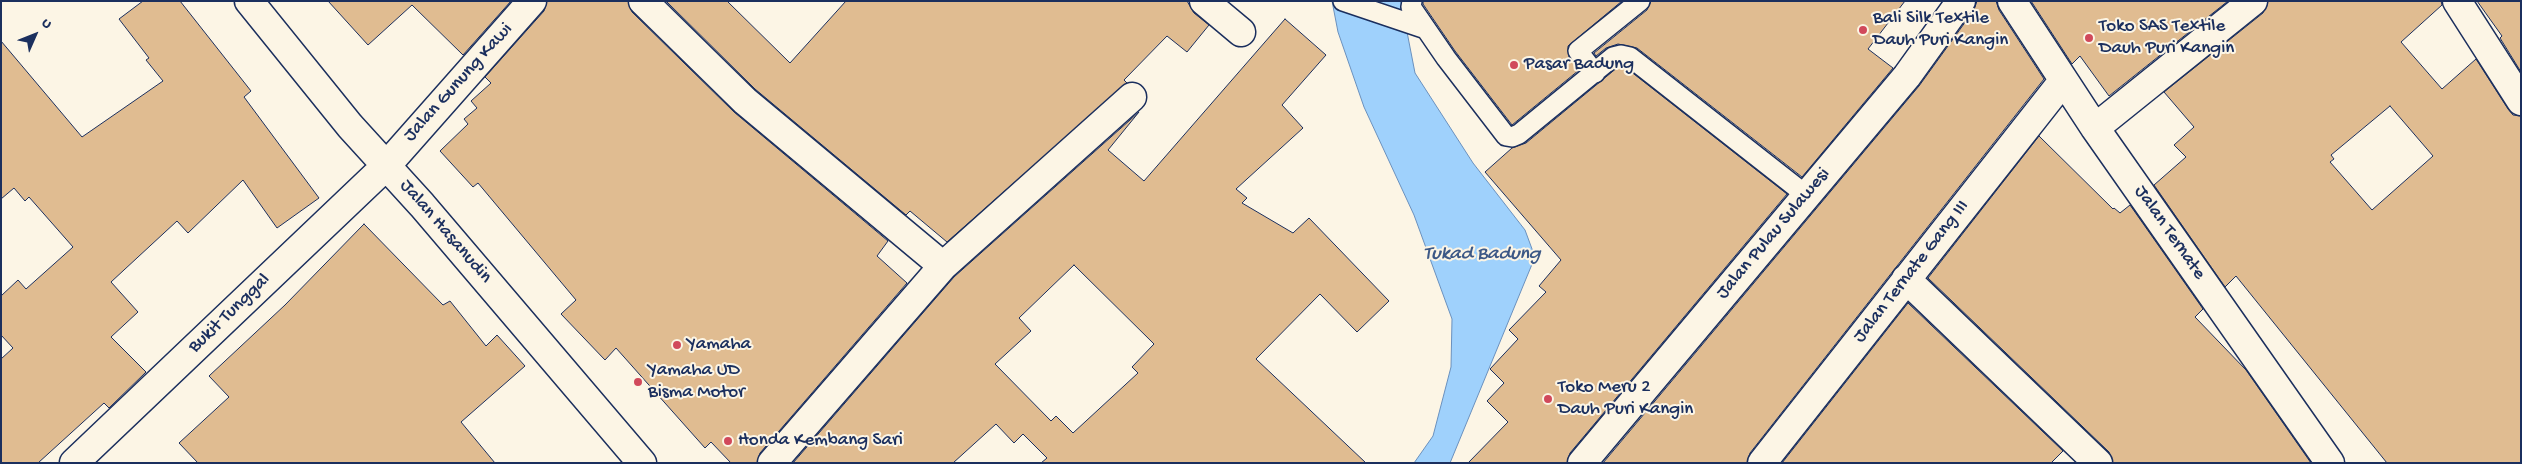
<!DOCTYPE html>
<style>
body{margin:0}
#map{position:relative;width:2522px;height:464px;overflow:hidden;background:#fcf5e5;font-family:"Gochi Hand",sans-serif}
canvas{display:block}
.frame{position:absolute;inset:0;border:2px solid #1b2f5e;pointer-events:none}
.north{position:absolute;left:10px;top:10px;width:50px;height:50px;-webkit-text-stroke:4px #fcf5e5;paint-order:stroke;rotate:46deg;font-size:14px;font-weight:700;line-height:20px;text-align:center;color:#1b2f5e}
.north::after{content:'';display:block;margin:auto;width:18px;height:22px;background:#1b2f5e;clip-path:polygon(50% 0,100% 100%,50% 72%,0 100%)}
</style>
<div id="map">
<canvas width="2522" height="464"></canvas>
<div class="frame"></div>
<div class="north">U</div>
</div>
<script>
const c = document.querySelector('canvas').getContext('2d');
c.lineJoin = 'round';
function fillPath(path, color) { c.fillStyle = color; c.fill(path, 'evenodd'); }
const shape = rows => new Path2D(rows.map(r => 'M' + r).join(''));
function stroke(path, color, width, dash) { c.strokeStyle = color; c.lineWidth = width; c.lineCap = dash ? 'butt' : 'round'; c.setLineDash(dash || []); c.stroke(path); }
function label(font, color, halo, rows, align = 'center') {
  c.font = font + ' "Gochi Hand",sans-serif'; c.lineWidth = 4; c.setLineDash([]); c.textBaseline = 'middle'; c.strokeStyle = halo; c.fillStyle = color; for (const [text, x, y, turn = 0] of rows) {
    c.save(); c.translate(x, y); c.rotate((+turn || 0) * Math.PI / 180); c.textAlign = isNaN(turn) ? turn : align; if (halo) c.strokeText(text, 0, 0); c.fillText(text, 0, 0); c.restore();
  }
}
const water = shape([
 [1332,1,1401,1,1415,73,1473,163,1525,230,1535,257,1450,463,1414,463,1433,436,1451,367,1452,319,1414,215,1364,107,1338,32,1332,1]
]);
const building = shape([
 [143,1,180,1,251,91,244,97,319,198,277,228,243,180,188,233,177,221,111,282,138,312,111,337,146,372,109,408,104,403,38,463,1,463,1,359,13,348,1,335,1,296,18,280,26,289,73,247,29,197,25,201,14,188,1,199,1,41,82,137,163,81,146,60,149,58,119,19,143,1],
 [328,1,511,1,463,55,412,5,368,45,328,1],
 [547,1,628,1,632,12,734,112,888,241,877,256,907,283,760,453,757,463,731,463,711,442,705,448,616,348,605,360,561,314,576,300,478,183,473,187,440,151,468,124,464,119,477,108,471,101,491,83,485,77,544,11,547,1],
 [666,1,727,1,790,63,846,1,1187,1,1194,13,1209,25,1187,52,1167,36,1124,80,1127,83,947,242,910,211,906,215,755,89,666,1],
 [1423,1,1622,1,1568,46,1569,57,1579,70,1512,125,1455,51,1423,4,1423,1],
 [1651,1,1905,1,1868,49,1893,68,1802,177,1637,48,1618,44,1606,48,1596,56,1594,53,1647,10,1651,1],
 [1977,1,1996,1,1999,10,2044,79,1750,453,1747,463,1603,463,1919,86,1974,10,1977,1],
 [2031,1,2228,1,2109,96,2080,56,2072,64,2031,1],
 [2268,1,2441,1,2442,5,2401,42,2442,89,2476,59,2508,109,2513,115,2521,116,2521,463,2387,463,2236,276,2225,287,2154,185,2186,157,2174,145,2194,127,2164,92,2263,13,2268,1],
 [2390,106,2433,156,2372,210,2330,162,2334,159,2331,155,2390,106],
 [2477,1,2521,1,2521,72,2500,38,2502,36,2477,1],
 [1285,19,1326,55,1282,105,1303,128,1236,189,1247,198,1242,203,1293,233,1309,218,1389,301,1357,332,1320,294,1256,359,1366,463,1041,463,1047,458,1023,434,1014,443,996,424,953,463,793,463,954,277,1139,112,1108,150,1144,181,1285,19],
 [1074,265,1154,344,1132,367,1138,373,1073,433,1056,416,1051,421,995,364,1031,331,1019,318,1074,265],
 [1618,67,1625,67,1787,194,1570,453,1567,463,1468,463,1508,422,1487,401,1504,383,1490,369,1518,339,1509,330,1546,292,1539,286,1561,260,1485,172,1512,148,1526,143,1618,67],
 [2039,136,2113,209,2114,208,2120,213,2130,205,2203,309,2195,317,2246,370,2311,463,2113,463,2109,452,1928,278,2039,136],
 [364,224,443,305,450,301,486,346,497,335,525,366,461,422,495,463,198,463,179,443,229,397,209,376,285,305,364,224],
 [1908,303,2063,451,2051,463,1782,463,1908,303]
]);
const lane = shape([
 [1343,1,1426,29],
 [1412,1,1411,7,1446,58,1506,136,1512,137,1519,134,1613,57,1621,55,1630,57,1806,195],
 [1595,73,1578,51,1640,1]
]);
const street = shape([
 [643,1,745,101,943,266],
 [1204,1,1241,32],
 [2012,1,2095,128,2330,463],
 [2457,1,2521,101],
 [2095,128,2253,1],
 [387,165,532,1],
 [1906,279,2098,463],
 [772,463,943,266,1132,97],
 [1762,463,2063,81]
]);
const secondary = shape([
 [249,1,350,126,422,205,642,463],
 [74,463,387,165],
 [1582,463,1907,76,1961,1]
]);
const markers = [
 [1863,30,5,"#d1495b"],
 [2089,38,5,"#d1495b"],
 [1514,65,5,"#d1495b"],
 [677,345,5,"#d1495b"],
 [638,382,5,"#d1495b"],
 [1548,399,5,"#d1495b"],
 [728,441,5,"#d1495b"]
];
const poiNames = [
 ["Bali Silk Textile",1873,19],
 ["Dauh Puri Kangin",1873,41],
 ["Toko SAS Textile",2099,27],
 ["Dauh Puri Kangin",2099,49],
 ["Pasar Badung",1524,65],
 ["Yamaha",687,345],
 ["Yamaha UD",648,371],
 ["Bisma Motor",648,393],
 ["Toko Meru 2",1558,388],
 ["Dauh Puri Kangin",1558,410],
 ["Honda Kembang Sari",738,441]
];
const streetNames = [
 ["Jalan Gunung Kawi",459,83,-48],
 ["Jalan Hasanudin",445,232,49],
 ["Jalan Ternate",2169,233,55],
 ["Jalan Pulau Sulawesi",1774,234,-50],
 ["Jalan Ternate Gang III",1912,272,-52],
 ["Bukit Tunggal",230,314,-44]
];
const waterNames = [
 ["Tukad Badung",1482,255]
];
fillPath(water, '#9fd1fc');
stroke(water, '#6a90bd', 1);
fillPath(building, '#e0bc91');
stroke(building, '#1b2f5e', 1);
stroke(lane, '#1b2f5e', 22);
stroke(street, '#1b2f5e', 31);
stroke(secondary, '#1b2f5e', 31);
stroke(lane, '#fcf5e5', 19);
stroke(street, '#fcf5e5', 28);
stroke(secondary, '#fcf5e5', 28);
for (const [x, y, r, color] of markers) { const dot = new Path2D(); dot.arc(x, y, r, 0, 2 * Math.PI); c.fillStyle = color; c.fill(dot); stroke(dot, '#fcf5e5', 2); }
label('19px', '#1b2f5e', '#fcf5e5', poiNames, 'left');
label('19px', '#1b2f5e', '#fcf5e5', streetNames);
label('italic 20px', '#3c5886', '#fcf5e5', waterNames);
</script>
